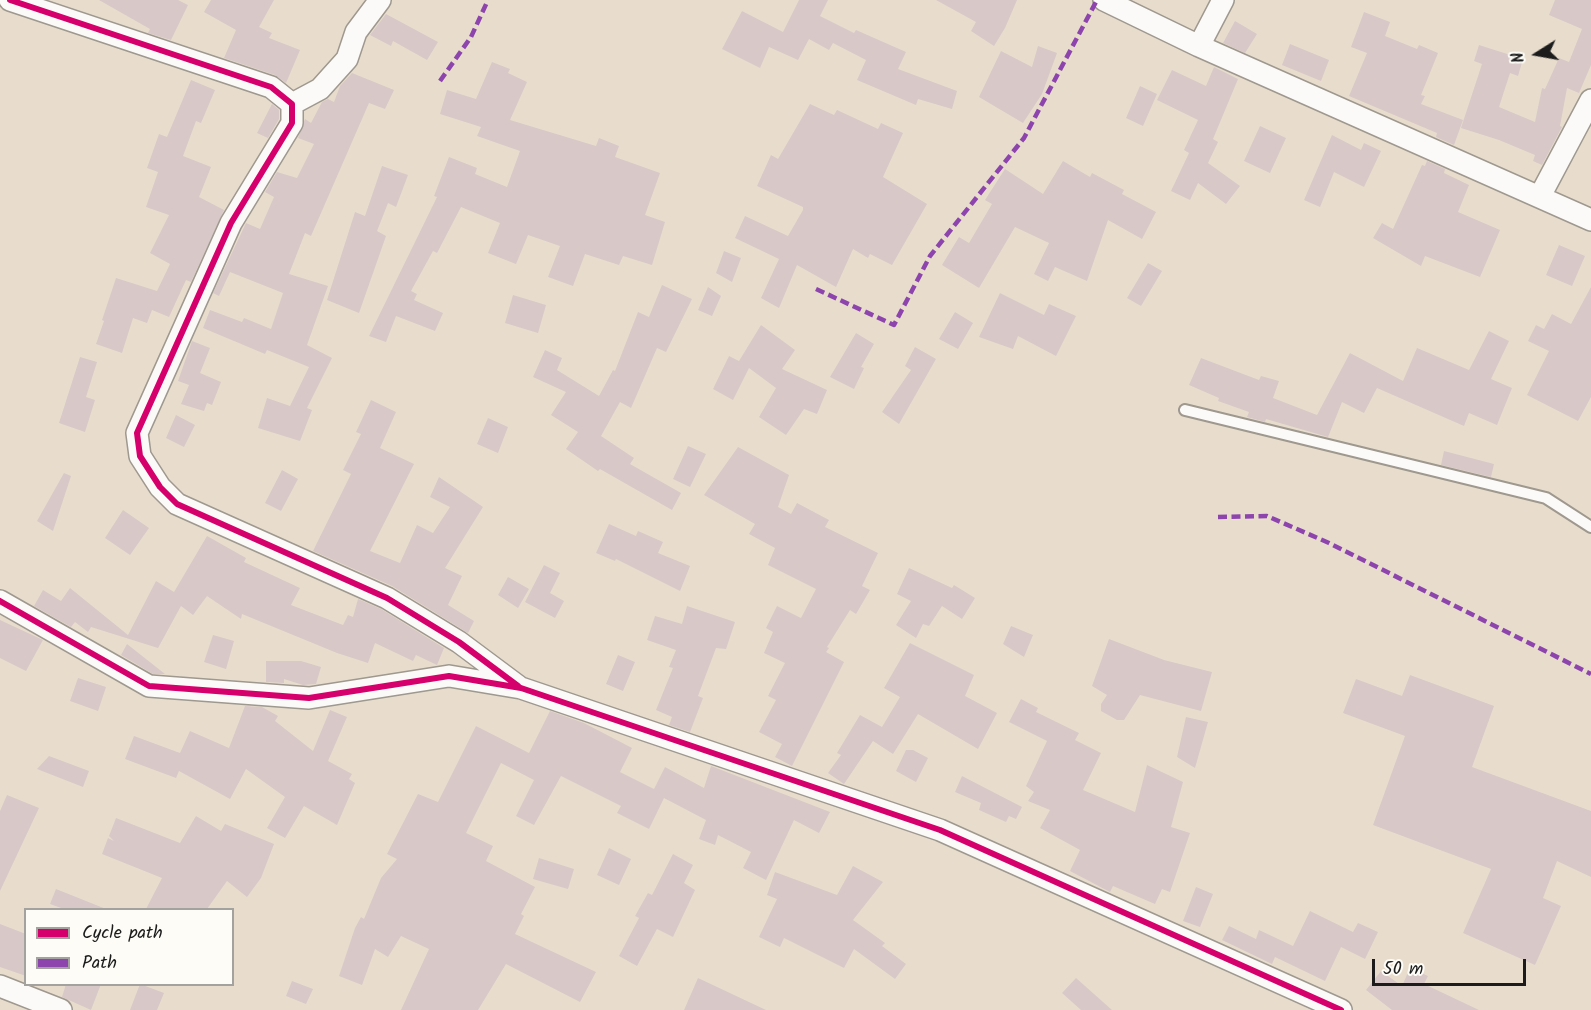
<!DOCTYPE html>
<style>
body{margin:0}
#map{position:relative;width:1591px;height:1010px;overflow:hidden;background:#e8ddcd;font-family:Kalam,sans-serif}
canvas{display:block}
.legend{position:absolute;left:24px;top:908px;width:210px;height:78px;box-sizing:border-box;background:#fdfcf7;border:2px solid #a3a29f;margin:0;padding:8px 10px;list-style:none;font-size:18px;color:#1c1c1c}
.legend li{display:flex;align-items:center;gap:12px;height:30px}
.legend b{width:30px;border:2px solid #a3a29f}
.north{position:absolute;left:1507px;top:24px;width:60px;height:60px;-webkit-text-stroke:4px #fdfcf7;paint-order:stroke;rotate:259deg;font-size:16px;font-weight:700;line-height:24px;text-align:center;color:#1c1c1c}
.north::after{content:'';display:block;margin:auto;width:21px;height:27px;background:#1c1c1c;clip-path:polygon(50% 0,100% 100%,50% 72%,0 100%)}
.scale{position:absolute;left:1372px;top:959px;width:154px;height:27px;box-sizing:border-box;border:3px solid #1c1c1c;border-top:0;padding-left:8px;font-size:18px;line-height:21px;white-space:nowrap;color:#1c1c1c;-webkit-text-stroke:4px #fdfcf7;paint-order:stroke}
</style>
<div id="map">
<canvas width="1591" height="1010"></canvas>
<ul class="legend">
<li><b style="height:8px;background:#d6006c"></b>Cycle path</li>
<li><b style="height:8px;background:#8e44ad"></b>Path</li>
</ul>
<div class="north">N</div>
<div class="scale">50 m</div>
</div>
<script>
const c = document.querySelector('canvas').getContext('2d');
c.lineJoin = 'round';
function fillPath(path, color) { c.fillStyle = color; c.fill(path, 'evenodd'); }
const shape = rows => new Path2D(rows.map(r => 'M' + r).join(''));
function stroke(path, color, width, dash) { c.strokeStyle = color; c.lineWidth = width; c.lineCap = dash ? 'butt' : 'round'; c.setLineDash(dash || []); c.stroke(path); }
const building = shape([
 [99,0,178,0,188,5,171,40,148,33,150,29],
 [211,0,274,0,259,27,272,33,269,38,300,50,286,83,275,75,224,58,236,30,204,12],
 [799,0,828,0,820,16,854,33,856,30,906,52,898,69,957,91,952,109,918,99,916,105,857,80,866,60,833,43,829,50,809,39,798,60,769,47,760,68,722,49,742,11,783,32],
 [936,0,1017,0,1005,28,994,46,971,31,976,22],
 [1555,0,1591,0,1591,65,1579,93,1567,88,1560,126,1562,127,1542,165,1533,161,1535,155,1499,140,1461,128,1482,64,1474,61,1479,45,1523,59,1518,76,1510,73,1499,107,1535,122,1542,88,1545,89,1559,58,1569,62,1582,29,1549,15],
 [1364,12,1390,22,1385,36,1417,49,1419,45,1438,53,1421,95,1425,96,1421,104,1463,120,1454,145,1436,137,1437,133,1349,96,1367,53,1351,47],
 [386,14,438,42,427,60,393,41,391,46,370,35],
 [1235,21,1257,34,1245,53,1223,43],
 [1290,44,1329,60,1321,81,1282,65],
 [1038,46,1057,53,1042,94,1023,123,979,97,1001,51,1032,67],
 [492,62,510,69,508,73,527,82,510,120,596,146,599,138,619,146,615,157,660,173,645,215,665,222,652,265,623,256,619,265,585,254,573,286,548,277,560,246,528,235,516,264,488,253,500,223,461,207,437,253,433,251,411,291,417,294,414,300,443,313,435,331,396,316,386,342,369,336,437,197,434,196,449,157,477,168,475,174,507,187,520,151,477,136,481,127,440,114,447,90,476,99],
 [1214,67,1238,79,1213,139,1218,142,1208,163,1240,186,1226,204,1198,183,1190,200,1171,191,1189,153,1184,150,1198,120,1157,100,1172,70,1206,86],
 [352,73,394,90,385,109,369,103,311,236,305,233,289,274,328,286,307,345,332,358,307,408,312,410,300,441,258,428,267,398,290,406,309,367,267,350,265,354,203,328,210,310,242,322,244,318,271,329,283,293,230,272,219,296,213,293,246,223,260,229,274,197,265,192,277,172,297,178,314,144,298,138,305,119,311,123,322,102,328,99,334,102,340,86],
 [191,80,215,90,201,123,196,121,183,156,211,167,199,197,224,210,191,282,186,280,169,317,152,310,147,323,133,318,122,353,96,344,104,321,102,320,116,278,157,291,170,264,150,253,169,215,146,207,158,172,147,168,159,134,167,137],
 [1140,86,1157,94,1143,126,1126,118],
 [272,104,279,110,279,119,268,138,257,133],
 [810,104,834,115,837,110,878,129,881,123,903,133,883,177,927,204,892,265,870,254,868,258,853,249,836,287,797,265,779,308,761,298,779,259,735,238,745,216,788,236,803,210,803,207,757,186,771,155,778,159],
 [1260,126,1286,138,1270,173,1244,161],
 [1332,135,1361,150,1364,143,1381,151,1364,187,1334,172,1320,207,1304,200],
 [1063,161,1090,177,1092,173,1124,190,1122,194,1156,212,1142,239,1108,220,1087,281,1055,267,1048,281,1034,274,1049,243,1015,227,979,288,942,265,959,237,969,243,992,204,985,200,1005,169,1043,194],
 [1427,161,1445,169,1444,173,1469,185,1458,212,1500,230,1480,277,1425,256,1421,266,1373,238,1382,223,1393,229,1422,165,1425,166],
 [382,166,408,175,396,207,388,203,377,231,386,236,359,313,327,300,355,212,365,216],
 [1559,245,1585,256,1572,286,1546,275],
 [724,251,741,258,732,282,716,273],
 [1148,263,1162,271,1141,306,1127,298],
 [662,285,692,299,666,352,657,348,631,408,620,402,601,436,634,458,630,464,681,493,672,510,600,469,598,471,566,449,578,432,551,415,566,392,533,377,545,350,562,358,557,370,599,396,613,370,615,371,638,312,649,317],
 [708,287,721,296,712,316,698,310],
 [1591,287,1591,397,1578,421,1527,395,1549,351,1528,341,1536,325,1544,329,1552,314,1571,324],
 [1000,293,1044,315,1049,304,1076,316,1056,356,1018,336,1013,349,979,337],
 [513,295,546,305,538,333,505,323],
 [955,312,973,323,958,349,939,339],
 [761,325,795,350,782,369,827,390,817,414,804,409,786,435,759,417,776,388,749,368,733,400,713,389,729,356,739,361],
 [1489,331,1509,341,1491,379,1512,388,1497,425,1469,413,1464,426,1377,388,1364,413,1342,402,1328,437,1266,419,1265,422,1247,417,1249,412,1218,401,1219,398,1189,385,1201,358,1259,380,1261,376,1279,381,1273,398,1317,415,1350,353,1403,381,1417,348,1469,370],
 [856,333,874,344,861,367,864,368,854,389,830,377],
 [192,341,210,348,200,373,221,382,212,405,207,403,204,411,181,404,189,385,178,381],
 [915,347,936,359,899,424,882,412,911,370,905,366],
 [80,357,97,362,86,397,95,400,85,432,59,423],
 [371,400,396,412,380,448,414,464,370,551,400,563,417,525,433,533,450,507,430,497,439,477,483,507,445,568,462,576,448,605,474,621,468,633,392,586,313,551,351,474,343,470,361,434,356,432],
 [176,415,195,425,184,447,166,438],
 [488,418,508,427,498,453,477,444],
 [688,446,706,454,690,487,673,479],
 [738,447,789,475,778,507,791,514,797,503,829,520,825,527,878,553,862,586,870,590,856,614,850,610,827,647,829,648,826,652,844,662,792,766,775,757,782,744,759,732,776,700,768,696,785,663,764,653,773,632,766,628,777,606,801,618,816,589,768,565,775,548,749,534,755,524,704,495],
 [1444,451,1494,464,1491,477,1441,465],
 [282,470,298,479,281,511,265,503],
 [64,473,71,476,53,531,37,521],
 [123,510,149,528,130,555,105,538],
 [609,524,636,536,638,531,663,542,658,553,690,566,680,591,616,559,615,561,596,553],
 [207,536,246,558,244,562,300,588,291,605,343,625,348,615,353,617,358,599,381,609,444,648,437,665,416,655,413,661,375,643,368,663,337,653,242,614,241,619,207,596,193,615,181,606,158,648,91,627,88,632,75,622,71,627,34,606,43,590,61,601,70,588,128,635,156,581,174,592],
 [544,565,560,573,550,593,564,601,555,618,525,602],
 [909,568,952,588,954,585,975,598,962,619,942,606,929,626,923,624,916,638,896,625,911,601,897,594],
 [508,577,529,589,518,608,498,595],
 [687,606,735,622,726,649,716,648,698,696,703,698,690,732,669,725,672,717,656,710,673,668,669,667,676,650,647,640,655,616,682,624],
 [0,620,43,640,26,671,0,658],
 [1011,626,1033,635,1024,657,1003,644],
 [213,635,234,641,226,669,204,662],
 [1109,639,1164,660,1212,672,1201,711,1140,695,1124,720,1117,720,1101,711,1101,704,1107,695,1092,686],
 [910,643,974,675,965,696,997,713,978,749,918,714,893,754,873,741,844,784,828,773,841,755,837,753,860,715,882,727,900,697,884,688],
 [127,644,165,674,153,674,121,655],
 [618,655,635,662,623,691,606,684],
 [266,661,301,661,321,667,316,684,303,685,284,679,284,683,266,682],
 [1410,675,1494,706,1472,767,1591,811,1591,877,1557,861,1543,898,1561,906,1535,965,1463,933,1491,869,1373,825,1405,736,1343,713,1356,679,1402,696],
 [78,678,106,687,98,711,70,701],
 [1021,699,1038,708,1036,712,1079,733,1075,740,1101,753,1083,790,1135,812,1147,765,1183,782,1171,827,1190,833,1170,892,1162,889,1155,904,1113,886,1110,892,1070,871,1080,850,1040,828,1050,810,1028,801,1034,792,1026,786,1047,741,1009,722],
 [245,706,262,707,278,716,275,721,313,751,330,710,347,717,328,761,352,774,349,779,355,783,337,825,304,806,285,838,267,828,285,797,246,769,230,799,179,771,176,778,125,759,134,736,180,753,190,731,229,748],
 [550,711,584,723,632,748,620,772,654,789,665,767,704,788,711,766,830,812,819,833,794,820,766,880,743,868,751,852,718,835,715,845,699,839,706,820,664,798,649,829,617,813,621,806,561,776,534,825,516,816,534,780,501,763,466,833,493,846,486,861,535,887,521,914,524,916,515,934,596,972,580,1002,506,964,478,1010,401,1010,429,949,401,936,388,957,375,949,362,985,339,976,355,928,361,917,364,919,381,878,397,859,387,854,418,794,438,802,476,726,529,753],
 [1186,717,1208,722,1195,768,1177,757],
 [906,750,913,750,928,758,916,782,896,771],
 [49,756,89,771,83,787,37,769],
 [962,776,1022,807,1016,819,1009,816,1006,822,979,810,981,803,955,792],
 [7,795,39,808,0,891,0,811],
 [196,816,221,831,225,824,274,844,261,878,247,897,227,881,207,909,146,909,162,878,102,854,108,838,114,841,109,836,116,818,180,843],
 [609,848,631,859,619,885,597,875],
 [673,854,693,865,684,883,695,890,673,937,657,929,637,966,619,956,639,918,635,916,648,893,652,895],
 [539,858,574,869,568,889,533,879],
 [853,866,883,882,853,920,885,943,882,946,906,964,895,979,854,949,844,968,784,938,780,947,759,937,777,899,767,895,775,872,837,895],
 [1196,887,1213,894,1200,927,1183,921],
 [56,889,106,909,64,909,50,904],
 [1310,911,1353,932,1358,923,1378,932,1365,959,1341,947,1325,981,1275,957,1272,964,1222,940,1229,926,1256,939,1259,930,1293,946],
 [0,924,26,934,26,976,0,967],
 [1410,968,1428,976,1424,984,1479,1010,1392,1010,1366,990,1381,971,1402,986],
 [698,978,766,1010,684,1010],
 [1076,978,1112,1010,1081,1010,1062,993],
 [292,981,313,989,306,1004,286,996],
 [66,984,101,984,91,1010,62,997],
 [140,984,164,993,157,1010,130,1010]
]);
const service = shape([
 [1185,410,1546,498,1591,527]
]);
const minor = shape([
 [10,0,271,87,292,104,292,123,231,223,137,433,140,456,160,487,177,504,387,598,459,642,518,686],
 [1104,0,1199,46,1591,220],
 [1199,46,1223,0],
 [292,104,320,89,347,59,356,32,380,0],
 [1540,196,1591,100],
 [0,601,149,686,309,698,449,676,521,688,940,830,1341,1010],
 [0,986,61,1010]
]);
const quiet = shape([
 [440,81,471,37,488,0],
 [816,289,894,325,930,256,1024,138,1097,0],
 [1218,517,1267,516,1329,543,1591,674]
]);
const cycleway = shape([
 [10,0,271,87,292,104,292,123,231,223,137,433,140,456,160,487,177,504,387,598,459,642,518,686],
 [0,601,149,686,309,698,449,676,521,688,940,830,1341,1010]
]);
fillPath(building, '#d8c8c8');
stroke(service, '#9e988f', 14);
stroke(minor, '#9e988f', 24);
stroke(service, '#fcfaf8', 10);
stroke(minor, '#fcfaf8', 21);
stroke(quiet, '#8e44ad', 4.5, [9, 4.5]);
stroke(cycleway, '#d6006c', 6);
</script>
